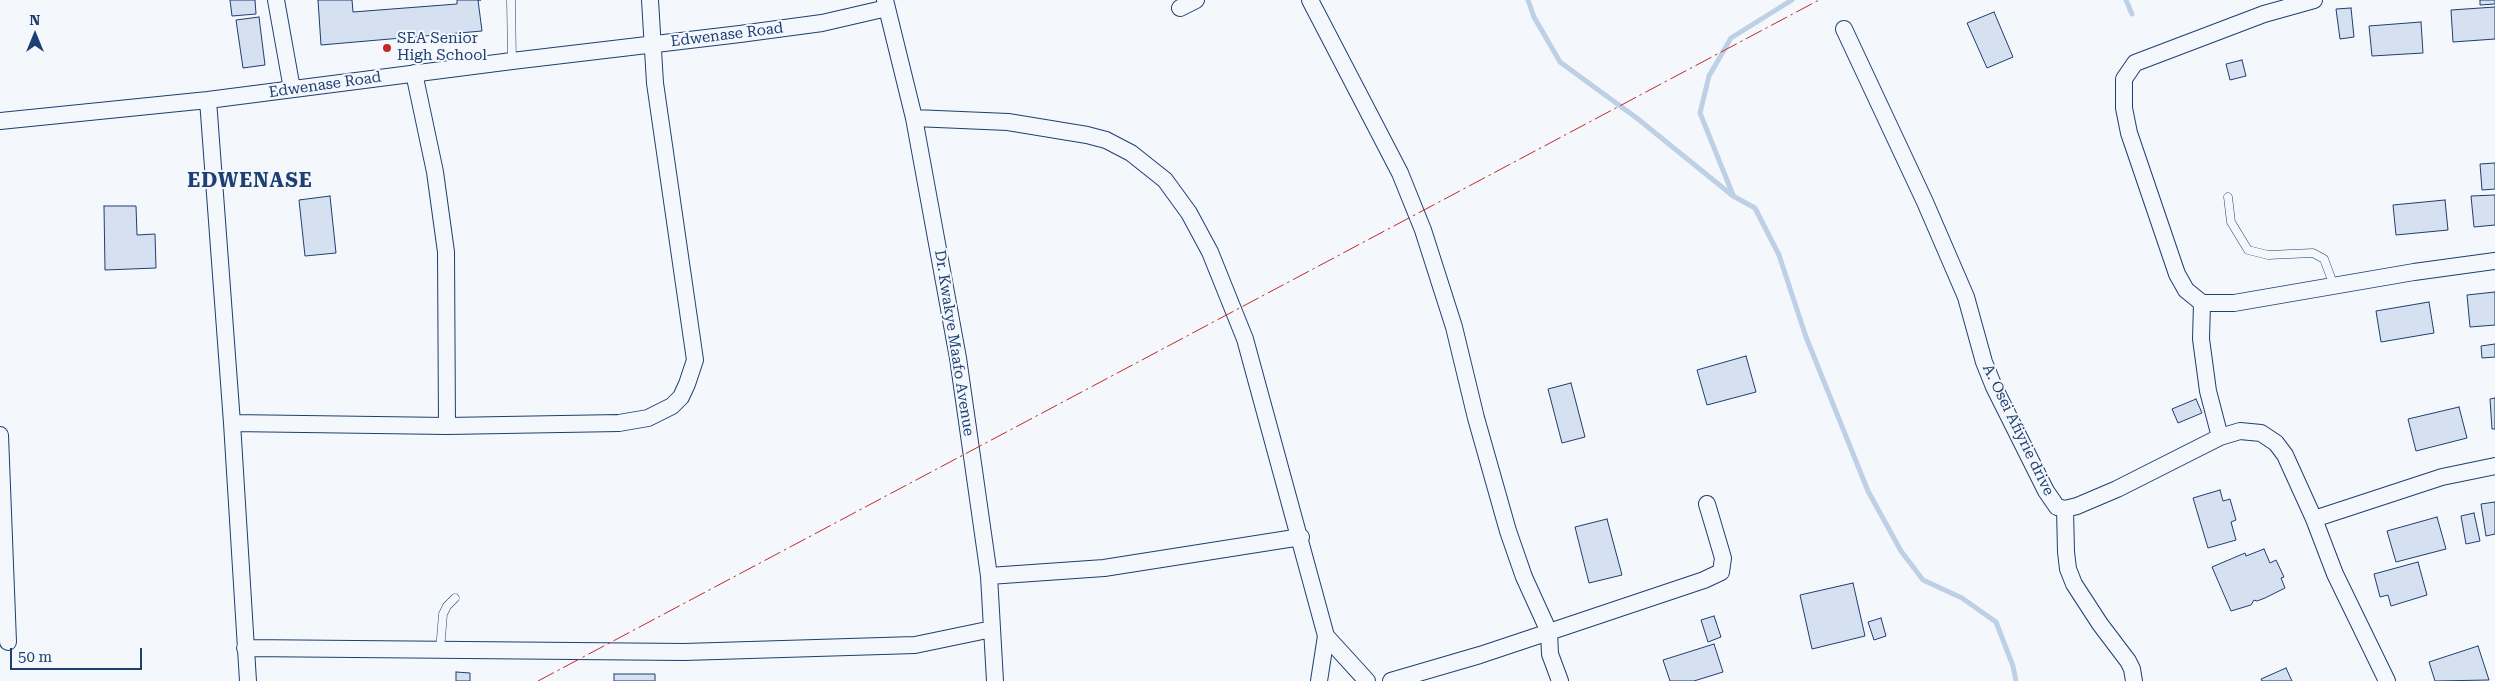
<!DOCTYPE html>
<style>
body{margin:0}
#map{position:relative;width:2495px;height:681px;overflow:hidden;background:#f4f7fb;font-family:"Roboto Serif",serif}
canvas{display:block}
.north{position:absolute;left:10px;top:10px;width:50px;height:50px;-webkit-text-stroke:4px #f4f7fb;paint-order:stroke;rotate:0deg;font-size:14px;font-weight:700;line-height:20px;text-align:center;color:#1d3f73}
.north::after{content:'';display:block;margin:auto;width:18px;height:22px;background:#1d3f73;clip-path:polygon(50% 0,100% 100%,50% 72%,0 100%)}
.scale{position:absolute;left:10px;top:648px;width:132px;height:22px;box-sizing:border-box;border:2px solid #1d3f73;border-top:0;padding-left:6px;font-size:15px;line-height:18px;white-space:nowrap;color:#1d3f73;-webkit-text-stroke:4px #f4f7fb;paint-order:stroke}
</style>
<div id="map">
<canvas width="2495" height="681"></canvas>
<div class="north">N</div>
<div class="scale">50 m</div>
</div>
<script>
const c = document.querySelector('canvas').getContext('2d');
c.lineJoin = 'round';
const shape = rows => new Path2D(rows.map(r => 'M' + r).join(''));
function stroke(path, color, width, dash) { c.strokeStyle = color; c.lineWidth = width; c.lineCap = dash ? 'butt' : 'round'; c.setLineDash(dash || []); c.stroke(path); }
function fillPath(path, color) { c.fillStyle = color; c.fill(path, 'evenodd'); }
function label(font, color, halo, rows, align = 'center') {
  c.font = font + ' "Roboto Serif",serif'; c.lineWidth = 4; c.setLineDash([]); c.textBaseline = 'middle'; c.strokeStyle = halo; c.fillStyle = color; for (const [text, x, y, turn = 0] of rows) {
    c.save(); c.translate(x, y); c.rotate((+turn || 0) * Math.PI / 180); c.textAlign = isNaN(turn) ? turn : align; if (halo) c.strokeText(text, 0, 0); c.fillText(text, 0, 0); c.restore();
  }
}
const stream = shape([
 [1528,0,1534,17,1560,62,1638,119,1733,196,1755,208,1779,255,1806,337,1868,491,1901,551,1923,580,1962,598,1996,622,2013,666,2016,681],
 [2126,0,2132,14],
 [1733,195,1700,113,1709,76,1731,38,1792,0]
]);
const building = shape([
 [230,0,255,0,256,14,232,16,230,0],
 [318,0,352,0,353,12,457,4,457,0,481,0,478,0,482,31,321,45,318,0],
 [2480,0,2495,0,2495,4,2480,5,2480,0],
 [2495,7,2495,39,2453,42,2451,10,2495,7],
 [2351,8,2354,37,2340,39,2336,9,2351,8],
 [1994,12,2013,57,1987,68,1967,23,1994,12],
 [259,17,265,65,243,68,236,20,259,17],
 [2421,22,2423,53,2372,56,2369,26,2421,22],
 [2242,60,2246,76,2230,80,2226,64,2242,60],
 [2495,163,2495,189,2482,190,2480,164,2495,163],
 [2495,195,2495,225,2474,227,2471,196,2495,195],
 [330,196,336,253,305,256,299,200,330,196],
 [2445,200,2448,230,2396,235,2393,205,2445,200],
 [104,206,136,206,137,235,155,234,156,268,105,270,104,206],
 [2495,292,2495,325,2470,327,2467,295,2495,292],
 [2429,302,2434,333,2381,342,2376,311,2429,302],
 [2495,344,2495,357,2482,358,2481,346,2495,344],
 [1746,356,1756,392,1707,405,1697,370,1746,356],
 [1571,383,1585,437,1562,443,1548,389,1571,383],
 [2495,398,2495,429,2492,429,2490,399,2495,398],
 [2196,399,2202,413,2178,423,2172,409,2196,399],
 [2459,407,2467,438,2416,451,2408,419,2459,407],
 [2220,490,2223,501,2230,499,2236,520,2231,522,2236,540,2208,548,2193,498,2220,490],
 [2495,502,2495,534,2486,536,2481,504,2495,502],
 [2474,513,2480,541,2466,544,2461,516,2474,513],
 [2437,517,2446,549,2396,562,2387,531,2437,517],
 [1607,519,1622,575,1589,583,1575,527,1607,519],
 [2264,549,2270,563,2276,560,2284,577,2281,578,2285,588,2265,598,2257,601,2254,600,2251,605,2231,611,2212,567,2245,553,2246,556,2264,549],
 [2418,562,2427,595,2391,606,2388,595,2380,597,2374,574,2418,562],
 [1853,583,1865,636,1812,649,1800,595,1853,583],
 [1714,616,1721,637,1708,642,1701,620,1714,616],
 [1881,618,1886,636,1874,640,1868,622,1881,618],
 [1714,644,1723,672,1694,681,1670,681,1663,660,1714,644],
 [2478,646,2489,680,2435,681,2429,662,2478,646],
 [2286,668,2292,681,2262,681,2261,679,2286,668],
 [456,672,470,673,470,681,456,681,456,672],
 [614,674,655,674,655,681,614,681,614,674]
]);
const lane = shape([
 [511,0,512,61],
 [2228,197,2231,222,2248,250,2268,255,2313,253,2324,259,2334,286],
 [440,650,443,614,447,606,455,598]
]);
const street = shape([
 [276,0,292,89],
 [885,0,914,118,958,358,989,576,995,681],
 [1310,0,1400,173,1423,230,1454,327,1476,418,1508,531,1524,577,1549,632,1704,580,1721,572,1723,558,1707,504],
 [2314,0,2264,14,2135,63,2124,79,2124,108,2129,133,2177,274,2186,290,2202,303,2234,303,2414,272,2495,261],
 [1180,8,1196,0],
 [1844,29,1925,202,1966,297,1984,362,1994,387,2046,491,2057,507,2065,509,2077,506,2117,489,2220,437,2240,431,2261,433,2276,443,2285,455,2314,519,2335,574,2387,681],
 [414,73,435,172,446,252,447,426],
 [208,100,232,423,248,681],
 [914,118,1008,122,1087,135,1106,140,1131,153,1165,180,1189,213,1210,252,1245,339,1326,636,1319,681],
 [0,121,208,100,512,61,740,34,822,23,887,8],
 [2202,303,2201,339,2208,391,2220,437],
 [232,423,447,426,619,423,648,418,672,406,681,397,687,384,695,360,655,83,650,0],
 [0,435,8,642],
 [2065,509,2066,552,2068,569,2074,584,2100,624,2128,661,2132,669,2134,681],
 [2314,519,2442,477,2495,466],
 [989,576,1104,568,1301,537],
 [1326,636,1367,681],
 [245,648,684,652,915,645,992,629],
 [1391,681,1480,655,1549,632,1550,654,1560,681]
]);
const power = shape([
 [538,681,1819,0]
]);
const markers = [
 [387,48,5,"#c62828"]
];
const streetNames = [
 ["Edwenase Road",727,35,-7],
 ["Edwenase Road",325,85,-8],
 ["Dr. Kwakye Maafo Avenue",954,343,81],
 ["A. Osei Afiyrie drive",2018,430,64]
];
const poiNames = [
 ["SEA Senior",397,39],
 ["High School",397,56]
];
const districtNames = [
 ["EDWENASE",250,181]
];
stroke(stream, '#bed0e5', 5);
fillPath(building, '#d5e0f0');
stroke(building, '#1d3f73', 1);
stroke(lane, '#1d3f73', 9);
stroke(street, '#1d3f73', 18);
stroke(lane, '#f4f7fb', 8);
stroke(street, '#f4f7fb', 16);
stroke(power, '#c62828', 1, [18, 4, 2.5, 4]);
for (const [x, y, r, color] of markers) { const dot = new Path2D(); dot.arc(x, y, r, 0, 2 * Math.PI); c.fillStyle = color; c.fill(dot); stroke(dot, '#f4f7fb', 2); }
label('15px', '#1d3f73', '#f4f7fb', streetNames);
label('15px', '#1d3f73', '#f4f7fb', poiNames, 'left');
c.letterSpacing = '1px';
label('bold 20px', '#1d3f73', '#f4f7fb', districtNames);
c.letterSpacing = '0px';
</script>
